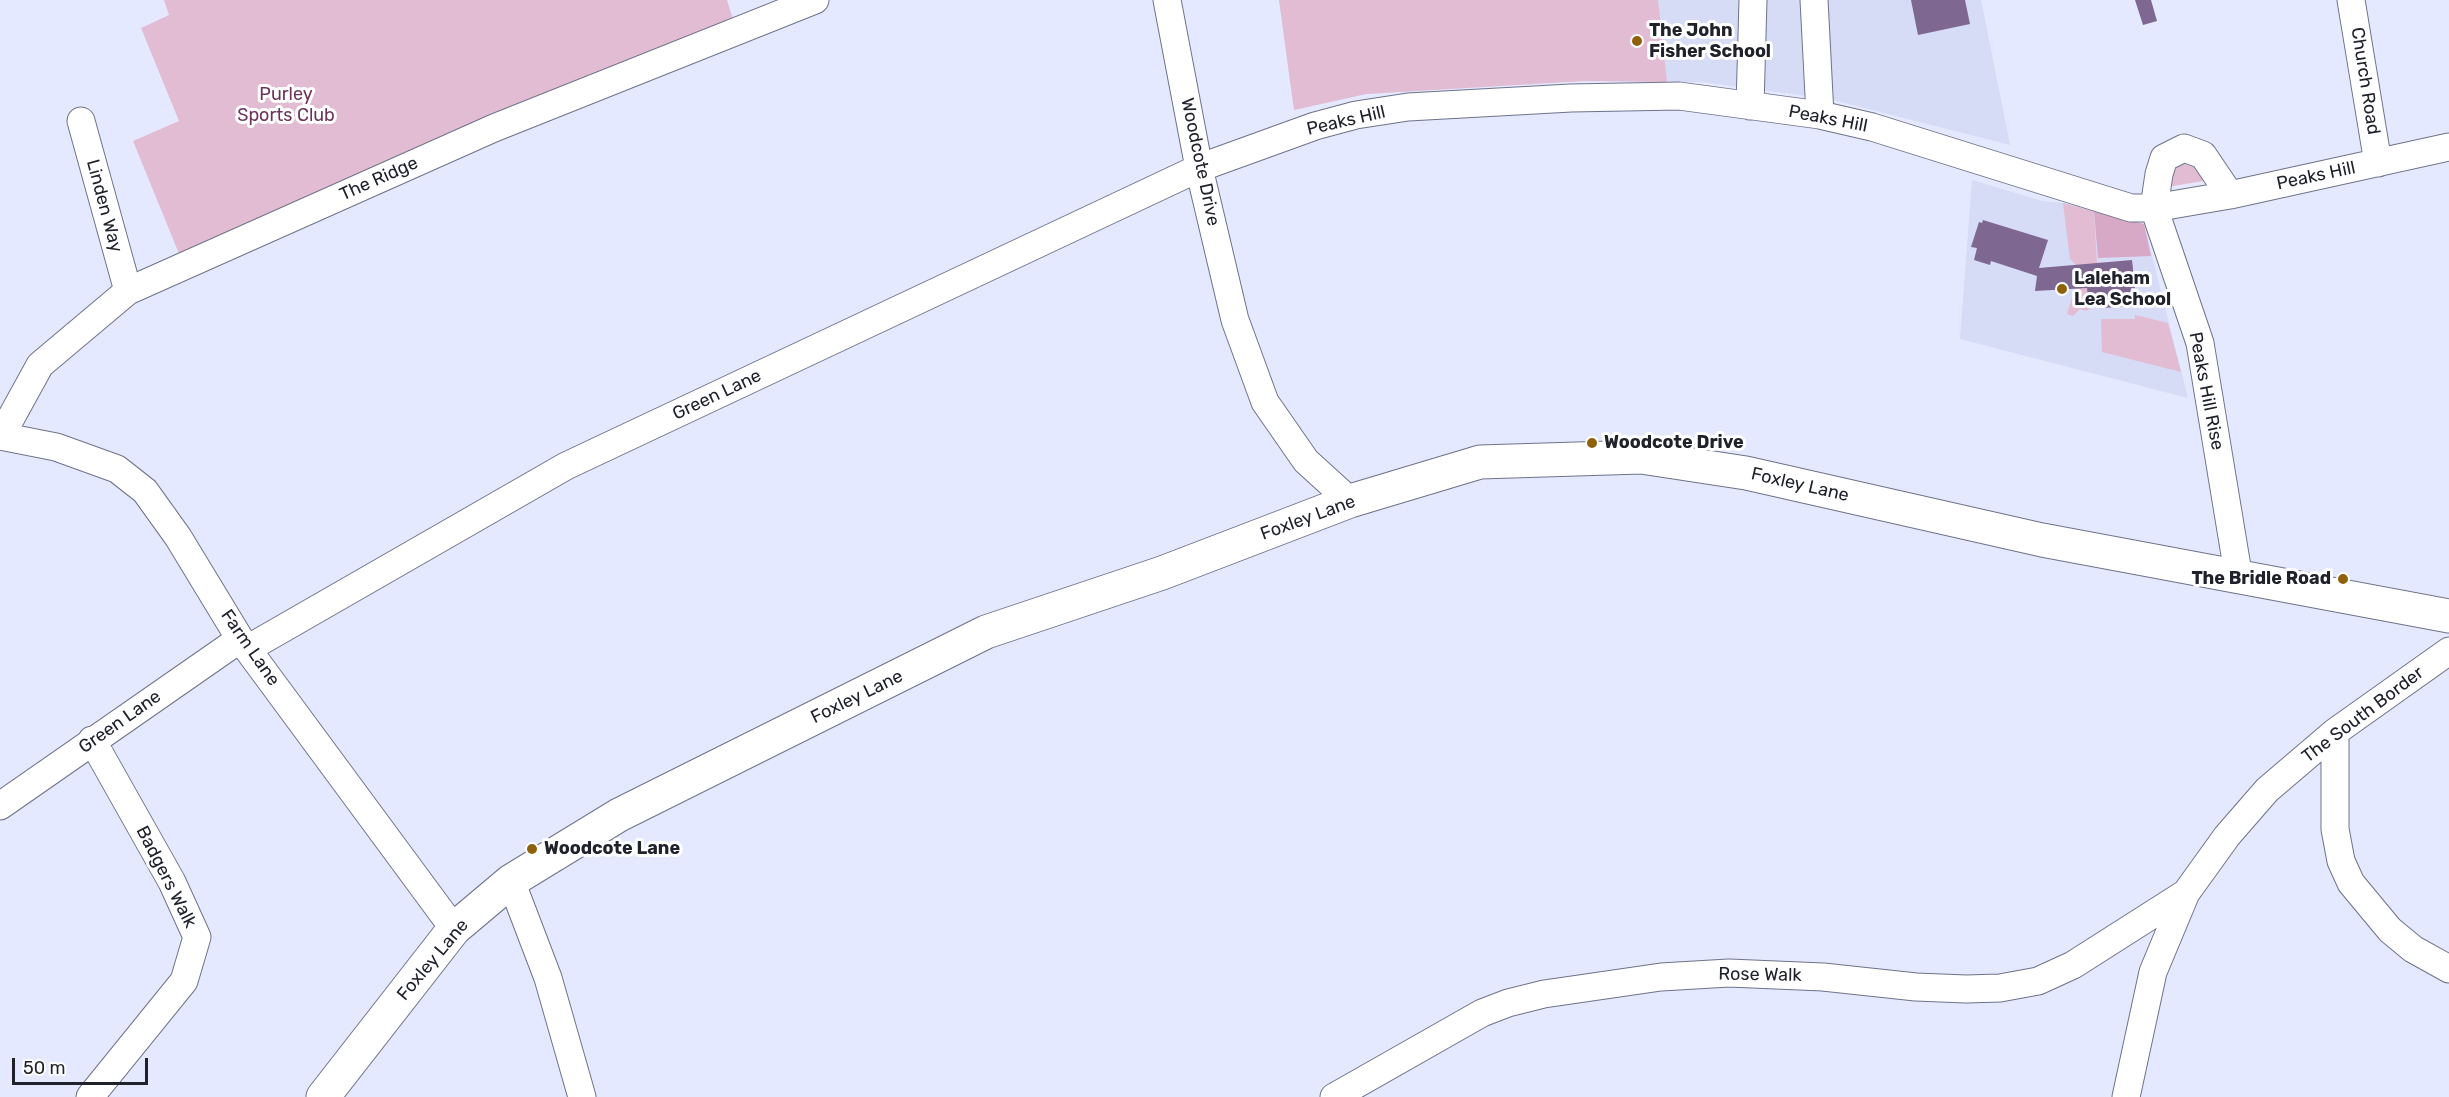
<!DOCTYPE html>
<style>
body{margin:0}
#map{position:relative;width:2449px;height:1097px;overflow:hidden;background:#e5e9ff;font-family:Rubik,sans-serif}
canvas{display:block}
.scale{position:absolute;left:12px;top:1058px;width:136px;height:27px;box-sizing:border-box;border:3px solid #20222b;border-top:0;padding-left:8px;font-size:18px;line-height:21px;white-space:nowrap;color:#20222b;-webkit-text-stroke:4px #fff;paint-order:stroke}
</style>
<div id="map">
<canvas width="2449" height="1097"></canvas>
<div class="scale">50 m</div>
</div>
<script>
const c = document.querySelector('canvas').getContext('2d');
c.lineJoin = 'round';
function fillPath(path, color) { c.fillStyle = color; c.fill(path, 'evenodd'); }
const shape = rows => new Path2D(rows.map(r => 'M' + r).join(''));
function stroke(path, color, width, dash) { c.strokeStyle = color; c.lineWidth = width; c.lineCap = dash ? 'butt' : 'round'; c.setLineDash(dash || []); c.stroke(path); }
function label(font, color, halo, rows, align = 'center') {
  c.font = font + ' Rubik,sans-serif'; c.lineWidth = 6; c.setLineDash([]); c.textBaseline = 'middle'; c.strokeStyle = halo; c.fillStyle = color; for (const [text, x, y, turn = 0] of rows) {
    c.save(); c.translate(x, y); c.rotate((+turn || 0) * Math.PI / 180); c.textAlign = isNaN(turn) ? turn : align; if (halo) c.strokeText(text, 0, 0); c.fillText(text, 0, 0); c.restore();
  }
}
const built = shape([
 [1279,0,1981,0,2010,145,1829,99,1702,82,1582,81,1366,94,1294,110],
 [1972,180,2042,201,2063,203,2144,224,2188,398,1960,339]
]);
const green = shape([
 [164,0,727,0,737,32,184,266,133,141,179,121,141,28,169,15],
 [1279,0,1658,0,1667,82,1584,81,1366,94,1294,110],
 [2180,156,2215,179,2162,188],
 [2063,203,2094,211,2097,264,2076,265,2070,259],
 [2087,287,2088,298,2092,298,2089,304,2092,307,2086,311,2080,309,2073,316,2067,314,2075,288],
 [2135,315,2168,323,2181,372,2102,352,2101,319,2135,319]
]);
const forest = shape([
 [2094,211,2144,224,2151,256,2098,258]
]);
const building = shape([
 [1911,0,1965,0,1970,24,1918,35],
 [2135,0,2151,0,2157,21,2143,25],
 [1983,220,2048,240,2039,268,2132,260,2135,288,2131,288,2130,306,2103,308,2103,297,2088,298,2087,288,2035,291,2037,276,1991,261,1990,265,1974,260,1977,248,1971,247,1979,222,1982,223]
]);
const minor = shape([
 [1167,0,1199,168,1235,320,1265,402,1306,461,1350,501],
 [1814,0,1820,115],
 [2351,0,2378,163],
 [1750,106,1753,0],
 [81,121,128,291],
 [2230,195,2203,155,2184,148,2164,158,2159,174,2154,208,2200,343,2239,579],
 [0,436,56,447,117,469,145,491,178,537,240,639,454,929],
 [1,436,40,365,128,291,494,128,815,0],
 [249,648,566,466,1199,168,1315,126,1356,115,1408,107,1571,98,1679,96,1820,115,1872,127,2131,208,2154,208,2230,195,2449,147],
 [2335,732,2335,829,2341,861,2351,883,2390,930,2413,949,2449,969],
 [0,806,240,639],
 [511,881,548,978,582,1097],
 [90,1097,184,981,197,937,172,882,92,740],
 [1334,1097,1482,1013,1508,1003,1544,994,1661,977,1729,973,1823,977,1916,987,1966,989,2000,988,2038,981,2073,965,2186,893],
 [2126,1097,2153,972,2186,893,2227,836,2267,790,2335,732,2449,651]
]);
const major = shape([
 [323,1097,454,929,511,881,619,815,986,632,1162,573,1350,501,1480,462,1641,457,1746,473,2042,540,2449,616]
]);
const markers = [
 [1637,41,6,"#8f610b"],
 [2062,289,6,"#8f610b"],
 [1592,443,6,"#8f610b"],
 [2343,579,6,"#8f610b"],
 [532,849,6,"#8f610b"]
];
const poiNames = [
 ["The John",1649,31],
 ["Fisher School",1649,52],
 ["Laleham",2074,279],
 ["Lea School",2074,300],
 ["Woodcote Drive",1604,443],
 ["The Bridle Road",2331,579,"right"],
 ["Woodcote Lane",544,849]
];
const streetNames = [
 ["Church Road",2365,81,81],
 ["Peaks Hill",1828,119,11],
 ["Peaks Hill",1346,121,-13],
 ["Woodcote Drive",1200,162,78],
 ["Peaks Hill",2316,176,-12],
 ["The Ridge",379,179,-24],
 ["Linden Way",104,206,75],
 ["Peaks Hill Rise",2206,391,79],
 ["Green Lane",717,395,-25],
 ["Foxley Lane",1800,485,13],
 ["Foxley Lane",1308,518,-20],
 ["Farm Lane",250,648,55],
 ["Foxley Lane",857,697,-26],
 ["The South Border",2363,715,-37],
 ["Green Lane",120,722,-35],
 ["Badgers Walk",166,877,63],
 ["Foxley Lane",433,960,-50],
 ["Rose Walk",1760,975,1]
];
const parkNames = [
 ["Purley",286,95],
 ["Sports Club",286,116]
];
fillPath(built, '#d6dbf6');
fillPath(green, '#e2bcd3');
fillPath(forest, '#d8a8c7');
fillPath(building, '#7e6791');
stroke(minor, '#6e738a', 29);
stroke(major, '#6e738a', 35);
stroke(minor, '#fff', 27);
stroke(major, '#fff', 33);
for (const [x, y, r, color] of markers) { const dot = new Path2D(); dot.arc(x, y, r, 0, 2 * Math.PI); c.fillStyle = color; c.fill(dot); stroke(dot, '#fff', 2); }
label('bold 18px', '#20222b', '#fff', poiNames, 'left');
label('18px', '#20222b', '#fff', streetNames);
label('18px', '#6d335b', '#fff', parkNames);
</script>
